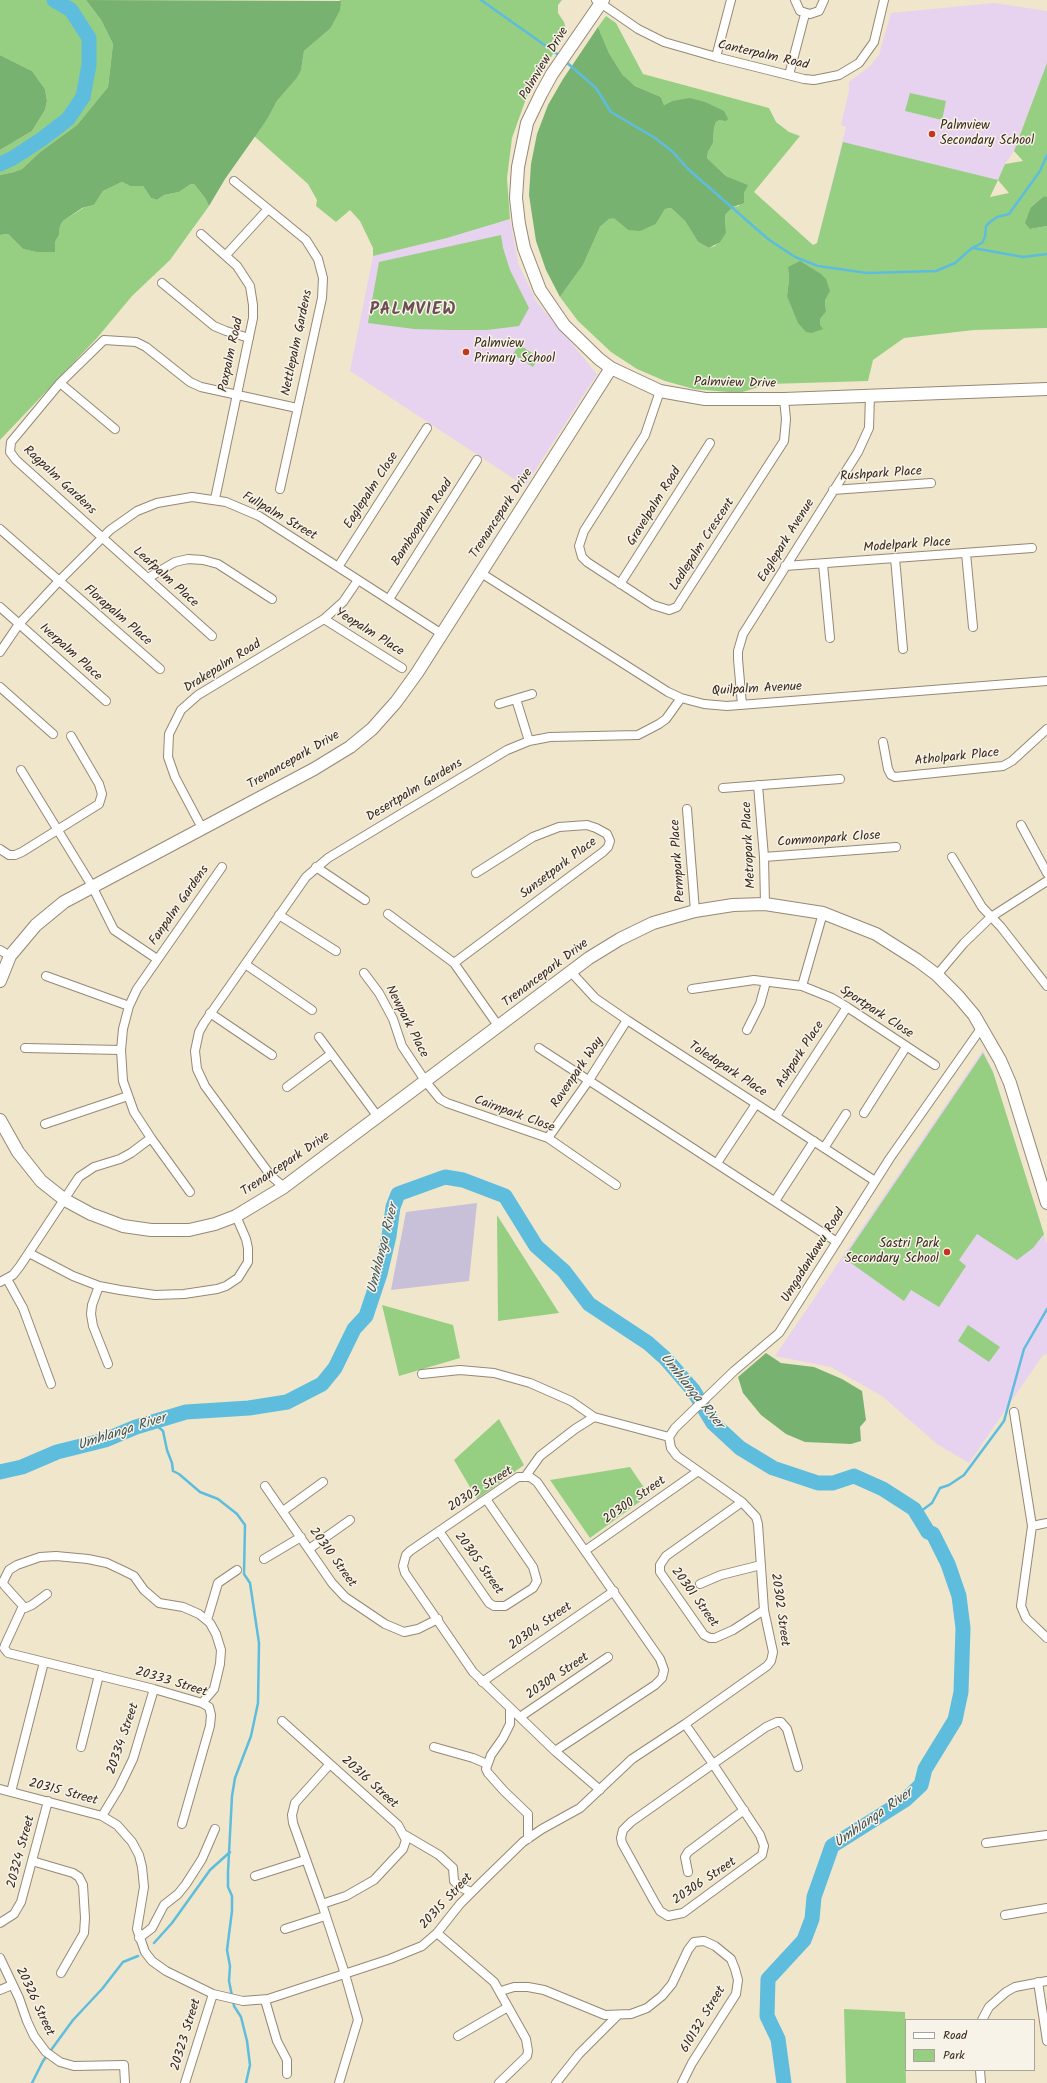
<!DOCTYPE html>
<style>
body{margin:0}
#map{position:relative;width:1047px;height:2083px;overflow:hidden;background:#f0e6cc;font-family:Kalam,sans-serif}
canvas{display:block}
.legend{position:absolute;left:905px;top:2019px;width:130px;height:52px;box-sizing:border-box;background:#f7f3e8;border:1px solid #aca397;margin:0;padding:5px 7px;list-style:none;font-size:12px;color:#3b2a1e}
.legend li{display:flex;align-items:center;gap:8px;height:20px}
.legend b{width:20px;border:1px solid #aca397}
</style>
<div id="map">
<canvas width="1047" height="2083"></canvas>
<ul class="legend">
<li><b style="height:5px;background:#fff"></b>Road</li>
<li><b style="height:11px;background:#96cf82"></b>Park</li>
</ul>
</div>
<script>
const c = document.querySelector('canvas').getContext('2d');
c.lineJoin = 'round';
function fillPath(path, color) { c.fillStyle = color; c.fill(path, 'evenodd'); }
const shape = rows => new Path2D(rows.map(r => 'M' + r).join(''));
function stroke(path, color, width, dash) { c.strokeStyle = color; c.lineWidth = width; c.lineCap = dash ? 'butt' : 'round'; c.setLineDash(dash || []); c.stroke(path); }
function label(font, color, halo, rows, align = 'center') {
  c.font = font + ' Kalam,sans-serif'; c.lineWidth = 3; c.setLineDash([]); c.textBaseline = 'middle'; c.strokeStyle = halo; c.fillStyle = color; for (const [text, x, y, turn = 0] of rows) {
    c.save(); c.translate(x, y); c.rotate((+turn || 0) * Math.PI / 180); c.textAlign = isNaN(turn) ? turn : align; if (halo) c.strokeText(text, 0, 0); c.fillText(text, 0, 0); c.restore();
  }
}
const built = shape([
 [994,3,1047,11,1047,63,1014,151,1005,164,998,180,817,243,846,127,841,125,849,91,849,82,870,66,879,55,891,13],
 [510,219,518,263,536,301,597,374,525,486,350,371,373,256,447,238],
 [983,1050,993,1072,1047,1244,1047,1354,1043,1355,969,1463,937,1444,882,1396,831,1367,775,1356]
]);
const industrial = shape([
 [477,1203,469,1281,391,1290,406,1212]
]);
const green = shape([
 [0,0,86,0,101,20,113,44,108,87,77,125,40,152,22,169,14,172,0,175,0,150,32,131,45,110,47,101,45,89,32,71,0,55],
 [340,0,562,0,558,5,558,13,564,22,567,32,528,93,512,138,507,178,510,219,447,238,373,256,373,248,360,221,350,210,336,222,316,206,317,200,308,184,254,136,268,118,277,101,297,78,301,69,304,51,330,29],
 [606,16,616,23,643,74,769,108,776,122,789,132,800,136,754,192,813,245,817,243,843,142,998,180,1005,164,1023,161,1014,151,1047,63,1047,197,1044,196,1031,207,1030,229,1047,226,1047,328,974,330,904,338,873,360,868,381,769,384,739,393,694,389,665,381,637,369,611,352,578,321,560,297,583,265,600,227,609,219,614,217,628,230,656,224,665,209,671,208,685,221,698,242,709,248,715,246,726,233,725,215,733,207,739,206,747,185,726,176,707,158,708,152,713,143,714,128,716,122,720,120,672,101,664,105,661,97,635,86,622,74,609,53,598,27],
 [998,180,1009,193,990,197],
 [788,267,825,300,826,312,820,319,820,325,787,296,789,280],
 [910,93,946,101,942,120,905,111],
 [122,182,130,186,143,186,151,198,157,200,164,195,179,192,191,184,194,184,205,198,209,206,170,260,132,296,97,338,0,440,0,235,8,234,23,249,36,252,55,251,55,242,59,235,60,226,63,221,83,208,94,205,103,191],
 [501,235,503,248,510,270,529,308,519,326,487,330,450,330,414,329,368,323,379,262],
 [519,345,539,357,533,367,513,354],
 [983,1053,993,1072,1044,1234,1033,1248,1017,1260,977,1234,959,1260,966,1266,939,1307,911,1290,904,1301,844,1258],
 [497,1215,559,1313,498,1321],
 [382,1305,453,1325,460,1358,399,1376],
 [968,1325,1000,1347,989,1362,958,1341],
 [499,1419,524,1465,477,1499,454,1460],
 [630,1467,649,1495,590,1538,550,1480],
 [844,2009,905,2012,906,2083,846,2083]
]);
const forest = shape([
 [86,0,341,1,340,10,330,29,304,51,301,70,297,78,277,101,268,118,225,179,209,206,205,198,194,184,191,184,179,192,164,195,157,200,151,198,143,186,130,186,122,182,103,191,94,205,82,208,63,221,60,226,59,235,55,242,55,252,36,252,23,249,8,234,0,235,0,175,14,172,22,169,40,152,77,125,108,87,113,44,101,20],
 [598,27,609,53,622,74,635,86,661,97,664,105,672,101,690,98,705,102,724,111,728,119,726,121,720,120,716,122,714,128,713,143,708,152,707,158,726,176,748,185,744,193,744,203,733,207,725,215,726,233,720,242,709,248,698,242,685,221,671,208,665,209,656,224,640,231,628,230,614,218,609,219,600,227,583,265,560,297,546,270,536,241,529,195,531,164,537,134,548,105,563,79],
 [0,55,32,71,45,89,47,101,45,110,32,131,0,150],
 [1044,196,1047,197,1047,226,1030,229,1025,223,1031,207],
 [800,261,821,274,826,279,830,291,825,300,826,312,820,319,820,325,823,329,812,333,806,332,798,323,787,296,789,280,788,267],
 [766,1353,781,1363,814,1367,842,1379,862,1391,866,1420,860,1427,861,1441,851,1444,805,1442,786,1434,761,1415,743,1393,738,1377]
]);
const stream = shape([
 [481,0,560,56],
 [565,61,596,88,611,112,655,138,673,152,688,169,768,239,795,257,818,266,867,273,936,271,955,263,972,248,982,243,985,237,986,226,990,222,997,217,1009,214,1040,171,1047,155],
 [973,248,1023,257,1047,254],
 [154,1423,163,1431,167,1450,172,1463,173,1471,179,1474,200,1492,218,1499,237,1514,245,1525,244,1574,250,1583,259,1643,258,1703,251,1736,235,1778,232,1796,228,1872,228,1887,232,1896,232,1911,227,1950,230,1966,229,1981,234,2006,241,2017,247,2041,250,2065,246,2083],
 [917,1514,932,1503,940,1488,949,1485,964,1475,1004,1421,1024,1349,1047,1309],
 [154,1943,172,1923,210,1870,230,1852],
 [32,2083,43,2061,73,2020,102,1989,123,1962,138,1956]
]);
const river = shape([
 [0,164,13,158,42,139,68,119,83,97,89,65,89,38,71,10,54,0],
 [0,1472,22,1467,57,1452,105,1440,136,1427,186,1412,249,1408,287,1402,322,1384,335,1368,354,1329,366,1316,380,1274,389,1236,393,1207,398,1194,445,1177,463,1180,505,1196,536,1246,564,1271,589,1304,648,1343,666,1359,693,1390,713,1423,740,1448,773,1468,818,1483,833,1483,854,1476,883,1489,914,1509,928,1532,933,1534,948,1564,959,1596,963,1628,961,1692,955,1720,925,1769,921,1785,905,1800,832,1846,814,1897,812,1919,804,1940,768,1979,767,2016,778,2039,784,2083]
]);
const street = shape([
 [596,0,638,29,664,42,716,57,804,79,814,80,839,75,859,63,874,42,884,0],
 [795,0,800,11,810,14,819,11,824,0],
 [716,57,731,0],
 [789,75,805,14],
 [234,181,306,240,318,259,323,278,322,298,280,489],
 [201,234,237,266,250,286,253,305,253,318,215,499],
 [226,255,268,209],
 [162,283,214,326,226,331,249,338],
 [60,383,115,429],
 [660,391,645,435,584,531,579,546,582,557,587,562,653,605,669,610,677,607,680,602,784,441,786,419,784,399],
 [833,490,931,483],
 [0,529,160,669],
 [966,553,973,627],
 [895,558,903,649],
 [823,564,830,638],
 [785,566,1032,548],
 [338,567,427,428],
 [481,573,668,692,681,698,704,704,727,706,1047,681],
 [148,578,175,562,188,559,203,560,218,564,272,599],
 [620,584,710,443],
 [389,599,477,460],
 [0,607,106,701],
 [324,619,402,668],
 [212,636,16,460,10,452,11,442,60,383,104,340,136,342,146,347,190,382,201,387,297,408],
 [0,652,19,624,58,582,110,530,137,511,157,503,192,497,226,502,259,516,442,634],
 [0,687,53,734],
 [516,699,529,741],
 [499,704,532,694],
 [742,705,738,659,738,651,743,634,858,452,869,428,870,395],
 [883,742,888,769,891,775,895,777,1003,766,1012,761,1047,729],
 [21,770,92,886,114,930,157,959],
 [758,785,764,857,765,904],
 [723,788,840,779],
 [687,809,695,911],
 [1021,825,1047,873],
 [202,828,175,777,168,757,169,734,181,710,198,695,324,619,343,602,358,580],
 [0,849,9,855,15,855,22,852,99,804,102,794,99,784,71,736],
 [764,857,896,847],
 [952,857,982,907,1001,927,1047,986],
 [316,867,365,900],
 [388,914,454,963,499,1027],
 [279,915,336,951],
 [0,950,10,956],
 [454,963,603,852,608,847,610,841,607,834,596,828,587,825,559,827,533,837,476,873],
 [245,964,312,1010],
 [571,972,595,998,627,1020,875,1181],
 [364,973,379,993,393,1019,402,1046,426,1082,440,1099,447,1103,548,1138,616,1185],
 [937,975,964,943,991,917,1047,881],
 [46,976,129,1006],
 [802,986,823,913],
 [692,989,754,980,802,986,832,998,847,1007,935,1065],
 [210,1013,272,1055],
 [747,1030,760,1004,766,982],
 [319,1037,378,1117],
 [25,1048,121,1050],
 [539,1048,837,1242],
 [287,1087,331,1054],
 [864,1113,906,1047],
 [776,1116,847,1007],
 [45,1124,128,1096],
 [548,1138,589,1080,627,1020],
 [824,1148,846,1114],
 [717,1163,756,1104],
 [284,1187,271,1176,205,1086,197,1069,195,1051,199,1032,204,1023,306,877,328,858,507,750,529,741,550,737,638,735,659,724,666,719,681,698],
 [190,1192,151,1138,134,1112,123,1081,121,1050,123,1029,129,1006,137,989,222,867],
 [775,1201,814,1141],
 [29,1253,73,1276,99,1286,120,1290,155,1295,184,1294,217,1289,226,1286,238,1278,248,1262,248,1248,246,1239,236,1216],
 [7,1279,23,1308,51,1384],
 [0,1282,13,1275,20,1266,79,1177,94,1167,120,1159,131,1153,151,1138],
 [99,1286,92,1305,91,1314,93,1326,108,1364],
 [422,1374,460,1370,494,1373,530,1383,571,1401,594,1417],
 [1014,1412,1032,1526,1021,1606,1026,1618,1047,1638],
 [525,1477,540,1456,575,1429,594,1417,669,1437],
 [265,1486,332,1583,345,1597,385,1624,404,1632,418,1629,438,1619],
 [742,1502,666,1556,660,1565,660,1572,704,1635,710,1638,715,1638,733,1630,764,1610],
 [283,1511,323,1482],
 [1032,1526,1047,1523],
 [439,1531,489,1603,494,1606,505,1606,533,1588,537,1581,533,1567,486,1499],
 [309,1549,350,1520],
 [586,1550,697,1472],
 [264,1559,301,1537],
 [700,1584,721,1575,761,1565],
 [47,1594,32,1605,25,1608,23,1606,5,1645,4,1648,8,1653,154,1689,202,1703,209,1707,211,1715,210,1726,182,1824],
 [23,1606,4,1585,3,1582,9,1570,17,1565,40,1557,56,1556,88,1559,107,1563,124,1571,134,1576,144,1590,159,1603,183,1607,199,1614,210,1623,216,1634,221,1650,220,1664,214,1689,202,1703],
 [207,1620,218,1583,237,1570],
 [482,1682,614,1591],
 [510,1708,510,1724,503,1738,491,1755,486,1769,488,1773,504,1791,528,1814,528,1839],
 [520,1717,608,1657],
 [282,1721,398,1825,406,1840,403,1849,374,1880,346,1896,322,1904,345,1974,358,2020,339,2083],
 [685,1724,713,1764,631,1822,623,1830,621,1838,622,1843,654,1901,660,1911,668,1916,683,1913,762,1855,764,1846,760,1835,713,1764,766,1727,777,1722,781,1722,787,1729,798,1767],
 [81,1747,99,1675],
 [434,1747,473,1758,487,1764],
 [555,1751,473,1672,405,1573,403,1566,406,1555,410,1551,518,1477,530,1477,537,1482,660,1659,664,1670,662,1678,655,1685,555,1751,600,1790],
 [0,1789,102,1816,117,1825,132,1842,139,1855,142,1867,144,1887,137,1929,145,1952,152,1961,166,1971,213,1994,243,2001,268,1999,390,1959,422,1946,437,1933,460,1904,483,1881,523,1842,542,1829,580,1808,632,1759,685,1724,767,1666,771,1661,773,1652,764,1610,758,1524,756,1517,742,1502,677,1456,671,1448,669,1437,675,1428,734,1371,779,1333,890,1158,982,1027],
 [11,1792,44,1662],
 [102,1816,119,1788,133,1759,154,1689],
 [405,1835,439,1855,453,1868,454,1881,460,1887,471,1892],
 [986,1843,1047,1835],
 [32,1861,73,1873,79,1877,83,1885,85,1918,84,1933,61,1973],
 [688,1872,685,1857,688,1852,744,1810],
 [255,1876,305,1860],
 [322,1904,293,1823,292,1815,295,1803,330,1764],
 [1005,1915,1047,1908],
 [0,1923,14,1914,21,1902,48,1801],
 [285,1929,325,1916],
 [437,1933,494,1982,526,2039,528,2051,527,2056,499,2083],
 [139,1938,152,1928,164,1905,178,1894,186,1884,202,1859,215,1829],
 [0,1958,19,1998,27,2021,34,2036,46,2052,60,2062,74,2066,124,2065,125,2083],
 [1038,1982,1047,2041],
 [0,1990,12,1985],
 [501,1991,514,1987,528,1987,544,1990,605,2015,631,2014,647,2008,662,1996,672,1984,688,1950,694,1942,704,1941,715,1946,731,1959,735,1969,738,1980,736,1994,692,2063,682,2083],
 [265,2000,277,2041,287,2060,287,2074],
 [982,2020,989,2007,1006,1992,1015,1987,1047,1981],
 [458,2036,508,2007],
 [980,2070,981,2083],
 [185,2083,213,1994],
 [556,2083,579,2054,617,2016]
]);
const secondary = shape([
 [603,0,552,74,541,94,527,123,518,167,516,198,519,224,524,248,540,290,564,325,599,359,611,368,660,391,705,399,784,399,1047,389],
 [0,981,10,956,36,925,64,902,314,769,350,747,372,729,396,702,417,673,611,368],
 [0,1120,18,1152,41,1181,65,1200,91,1214,123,1226,151,1230,189,1230,215,1224,236,1216,284,1187,589,958,620,939,653,923,695,911,733,905,765,904,823,913,876,934,917,960,937,975,958,996,974,1015,1000,1060,1010,1083,1047,1203]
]);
const markers = [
 [932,134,4,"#c8321e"],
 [466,352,4,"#c8321e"],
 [947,1252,4,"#c8321e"]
];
const streetNames = [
 ["Canterpalm Road",763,56,13],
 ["Palmview Drive",545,64,-59],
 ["Nettlepalm Gardens",298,343,-78],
 ["Paxpalm Road",232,355,-78],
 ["Palmview Drive",735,384,1],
 ["Rushpark Place",881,475,-4],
 ["Ragpalm Gardens",59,481,43],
 ["Eaglepalm Close",372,491,-57],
 ["Gravelpalm Road",655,507,-58],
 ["Trenancepark Drive",502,514,-57],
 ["Fullpalm Street",279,517,30],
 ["Bamboopalm Road",423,523,-57],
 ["Eaglepark Avenue",787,541,-58],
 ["Ladlepalm Crescent",703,545,-57],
 ["Modelpark Place",907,546,-4],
 ["Leafpalm Place",165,578,42],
 ["Florapalm Place",117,616,41],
 ["Yeopalm Place",369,633,32],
 ["Iverpalm Place",70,653,42],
 ["Drakepalm Road",223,667,-32],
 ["Quilpalm Avenue",757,690,-3],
 ["Atholpark Place",957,758,-6],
 ["Trenancepark Drive",294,761,-30],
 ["Desertpalm Gardens",415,791,-31],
 ["Commonpark Close",829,840,-4],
 ["Metropark Place",750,845,-93],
 ["Permpark Place",679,861,-94],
 ["Sunsetpark Place",559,869,-37],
 ["Fanpalm Gardens",180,906,-55],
 ["Trenancepark Drive",546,974,-37],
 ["Sportpark Close",876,1013,33],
 ["Newpark Place",406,1022,63],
 ["Ashpark Place",801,1055,-57],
 ["Toledopark Place",727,1070,33],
 ["Ravenpark Way",578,1073,-56],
 ["Cairnpark Close",514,1115,20],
 ["Trenancepark Drive",286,1165,-34],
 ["Umgadankawu Road",814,1256,-58],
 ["20303 Street",481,1490,-32],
 ["20300 Street",635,1501,-35],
 ["20310 Street",332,1558,54],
 ["20305 Street",478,1564,54],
 ["20301 Street",694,1598,54],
 ["20302 Street",779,1610,82],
 ["20304 Street",541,1627,-35],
 ["20309 Street",558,1677,-34],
 ["20333 Street",171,1683,17],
 ["20334 Street",124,1739,-71],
 ["20316 Street",369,1783,42],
 ["20315 Street",63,1793,15],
 ["20324 Street",22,1852,-75],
 ["20306 Street",705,1882,-34],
 ["20315 Street",447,1902,-47],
 ["20326 Street",34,2002,65],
 ["610132 Street",704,2020,-59],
 ["20323 Street",187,2035,-73]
];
const poiNames = [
 ["Palmview",940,127],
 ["Secondary School",940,142],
 ["Palmview",474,345],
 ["Primary School",474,360],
 ["Sastri Park",939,1245,"right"],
 ["Secondary School",939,1260,"right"]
];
const waterNames = [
 ["Umhlanga River",384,1249,-76],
 ["Umhlanga River",691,1392,51],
 ["Umhlanga River",122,1433,-18],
 ["Umhlanga River",874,1819,-35]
];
const districtNames = [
 ["PALMVIEW",413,311]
];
fillPath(built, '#e7d2ef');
fillPath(industrial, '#c8bfd8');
fillPath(green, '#96cf82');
fillPath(forest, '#78b270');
stroke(stream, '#5ebddd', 2.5);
stroke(river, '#5ebddd', 15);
stroke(street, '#968875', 10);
stroke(secondary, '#968875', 14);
stroke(street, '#fff', 8);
stroke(secondary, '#fff', 12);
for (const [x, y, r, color] of markers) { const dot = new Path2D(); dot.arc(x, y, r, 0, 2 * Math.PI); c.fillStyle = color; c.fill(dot); stroke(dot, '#f7f3e8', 1.5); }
label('13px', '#3b2a1e', '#f7f3e8', streetNames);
label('13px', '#3b2a1e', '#f7f3e8', poiNames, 'left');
label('italic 14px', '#465657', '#f7f3e8', waterNames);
c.letterSpacing = '1px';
label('bold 17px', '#6c4f52', '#f7f3e8', districtNames);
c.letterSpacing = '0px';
</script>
